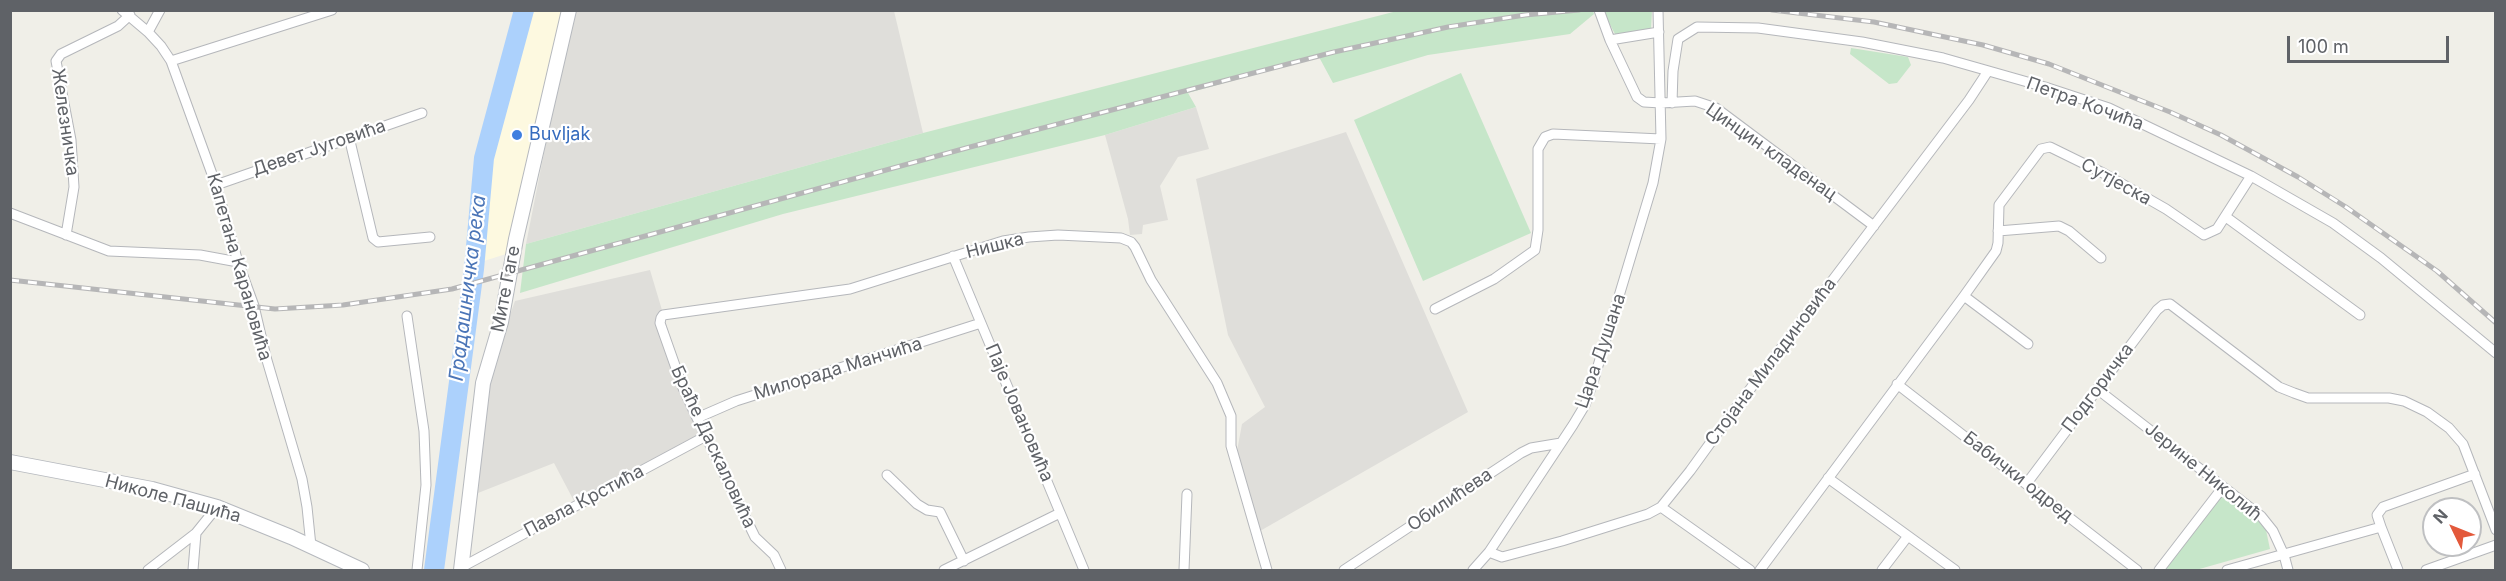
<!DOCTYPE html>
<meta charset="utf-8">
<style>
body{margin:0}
#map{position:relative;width:2506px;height:581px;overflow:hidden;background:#f0efe8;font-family:Inter,sans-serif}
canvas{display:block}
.frame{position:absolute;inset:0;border:12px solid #5f6267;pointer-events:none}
.north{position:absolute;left:2422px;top:497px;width:60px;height:60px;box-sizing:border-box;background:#fff;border:2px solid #bfc0c2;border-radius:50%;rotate:313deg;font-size:16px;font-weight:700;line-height:24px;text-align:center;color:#5f6267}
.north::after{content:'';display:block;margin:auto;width:21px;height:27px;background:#e3593b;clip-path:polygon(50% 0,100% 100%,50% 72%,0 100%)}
.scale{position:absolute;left:2287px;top:36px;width:162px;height:27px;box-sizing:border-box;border:3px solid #5f6267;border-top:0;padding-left:8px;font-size:18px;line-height:21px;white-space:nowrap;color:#5f6267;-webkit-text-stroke:4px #fff;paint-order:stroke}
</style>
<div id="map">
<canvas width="2506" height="581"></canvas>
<div class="frame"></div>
<div class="north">N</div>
<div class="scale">100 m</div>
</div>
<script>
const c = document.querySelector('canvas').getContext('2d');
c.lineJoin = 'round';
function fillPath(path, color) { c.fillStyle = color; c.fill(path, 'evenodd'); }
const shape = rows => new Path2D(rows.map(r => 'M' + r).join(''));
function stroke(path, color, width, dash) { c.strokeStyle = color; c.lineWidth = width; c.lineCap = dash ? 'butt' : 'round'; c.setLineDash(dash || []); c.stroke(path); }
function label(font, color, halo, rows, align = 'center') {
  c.font = font + ' Inter,sans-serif'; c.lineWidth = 4.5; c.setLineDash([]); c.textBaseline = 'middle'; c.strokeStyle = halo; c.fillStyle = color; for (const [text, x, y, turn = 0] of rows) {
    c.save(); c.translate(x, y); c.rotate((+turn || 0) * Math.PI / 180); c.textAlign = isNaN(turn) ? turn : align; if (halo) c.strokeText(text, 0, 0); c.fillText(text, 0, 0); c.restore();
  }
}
const commercial = shape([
 [534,11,562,11,537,140,506,254,484,261,489,174,498,130]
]);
const industrial = shape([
 [572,11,894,11,923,133,526,244],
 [1196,107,1209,149,1178,157,1160,186,1168,220,1143,225,1142,234,1130,235,1128,219,1105,135],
 [1346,132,1468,412,1260,531,1237,451,1242,424,1265,407,1228,335,1196,179],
 [650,270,699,434,574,501,554,463,478,493,483,392,515,301]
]);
const green = shape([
 [1593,10,1594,14,1570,34,1428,55,1333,83,1319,57,1188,93,1196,107,1105,135,783,214,520,293,526,244,923,133,1397,11],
 [1603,11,1652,11,1651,30,1616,36],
 [1851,48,1908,57,1911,65,1897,83,1889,84,1850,54],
 [1461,73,1531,233,1423,281,1354,120],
 [2221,493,2259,521,2266,530,2270,549,2196,570,2164,570]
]);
const river = shape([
 [434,570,474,269,484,158,524,10]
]);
const minor = shape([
 [122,10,148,32,161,46,171,61,216,185,238,262,254,306,266,357,302,479,307,507,311,546],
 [1599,10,1610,40],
 [148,32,160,10],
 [1659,32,1610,40,1637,97,1644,102,1661,103,1695,101,1716,108,1874,226],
 [171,61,332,10],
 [1672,103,1673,71,1678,39,1697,27,1758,28,1862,42,1943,58,2045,87,2109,108,2155,130,2251,176,2333,223,2381,258,2496,353],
 [349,137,373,238,378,242,430,237],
 [216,185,422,113],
 [10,213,109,251,200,255,238,262],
 [2226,217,2360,315],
 [1998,231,2059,226,2069,231,2101,258],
 [66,235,74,187,71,140,56,61,61,54,118,26,130,15],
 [953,256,1084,570],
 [1964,296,2028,344],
 [1435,309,1494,279,1535,250,1538,230,1538,149,1545,137,1553,134,1661,139],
 [407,316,424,431,426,485,417,570],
 [1897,384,2137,570],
 [2097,389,2261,516,2273,531,2284,555,2288,570],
 [697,418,736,401,981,323],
 [887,475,917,504,927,510,940,512,964,561],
 [1828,478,1955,570],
 [2027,483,2157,310,2163,305,2170,304,2279,387,2294,393,2308,398,2389,398,2404,401,2427,412,2449,428,2463,444,2496,530],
 [1661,507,1750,570],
 [2381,527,2398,570],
 [1489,552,1502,557,1562,541,1648,514,1661,507,1690,471,1732,413,1969,100,1988,71],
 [462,567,706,436],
 [148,570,196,533],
 [193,570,196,533,217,507],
 [781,570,774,555,755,537,697,418,683,388,660,323,661,318,663,315,850,289,1003,241,1029,237,1058,235,1121,238,1131,242,1135,247,1151,280,1217,383,1231,416,1231,446,1267,570],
 [944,570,1060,513],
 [1184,570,1187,494],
 [1344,570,1521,453,1531,448,1561,443],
 [1473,570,1489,552,1573,425,1585,405,1594,379,1653,183,1661,139,1658,10],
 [1760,570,1964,296,1996,251,1998,243,1999,205,2041,149,2050,147,2103,173,2166,209,2204,235,2217,229,2251,176],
 [1882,570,1908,536],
 [2159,570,2223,487],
 [2227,570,2381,527,2377,515,2383,507,2475,474],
 [2426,570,2496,545]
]);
const secondary = shape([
 [10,462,152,489,217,507,291,537,362,570],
 [461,570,483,383,501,322,516,239,569,10]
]);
const rail = shape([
 [1772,10,1874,22,1983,45,2049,64,2170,112,2221,135,2298,177,2346,207,2437,271,2496,323],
 [10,280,275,309,343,305,452,289,970,147,1334,52,1448,27,1525,15,1579,10]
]);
const markers = [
 [517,135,6,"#3f7fe0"]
];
const streetNames = [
 ["Петра Кочића",2085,104,20],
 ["Железничка",65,122,82],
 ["Девет Југовића",319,148,-19],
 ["Цинцин кладенац",1771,152,35],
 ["Сутјеска",2116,182,29],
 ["Нишка",995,246,-14],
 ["Капетана Карановића",239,267,74],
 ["Мите Гаге",506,289,-79],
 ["Цара Душана",1601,351,-71],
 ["Стојана Миладиновића",1771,362,-53],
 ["Милорада Манчића",838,369,-17],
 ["Подгоричка",2098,388,-53],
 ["Паје Јовановића",1019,413,67],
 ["Браће Даскаловића",713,447,65],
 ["Јерине Николић",2203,472,39],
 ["Бабички одред",2018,477,38],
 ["Николе Пашића",173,499,15],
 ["Обилићева",1450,500,-34],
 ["Павла Крстића",584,501,-28]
];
const shopNames = [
 ["Buvljak",529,135]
];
const waterNames = [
 ["Градашничка река",468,288,-83]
];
fillPath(commercial, '#fdf9e0');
fillPath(industrial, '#dfdeda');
fillPath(green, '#c6e6c9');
stroke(river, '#acd1fc', 20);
stroke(minor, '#b5b7bb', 11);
stroke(secondary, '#b6b9be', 16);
stroke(minor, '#fff', 9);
stroke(secondary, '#fff', 14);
stroke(rail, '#b6b6b7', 5);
stroke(rail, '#fff', 3, [9]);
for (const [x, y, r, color] of markers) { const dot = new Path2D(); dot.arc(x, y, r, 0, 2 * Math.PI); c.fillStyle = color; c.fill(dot); stroke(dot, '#fff', 2); }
label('18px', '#5f6267', '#fff', streetNames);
label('18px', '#366cbe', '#fff', shopNames, 'left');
label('italic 20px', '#4b75b7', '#fff', waterNames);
</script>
